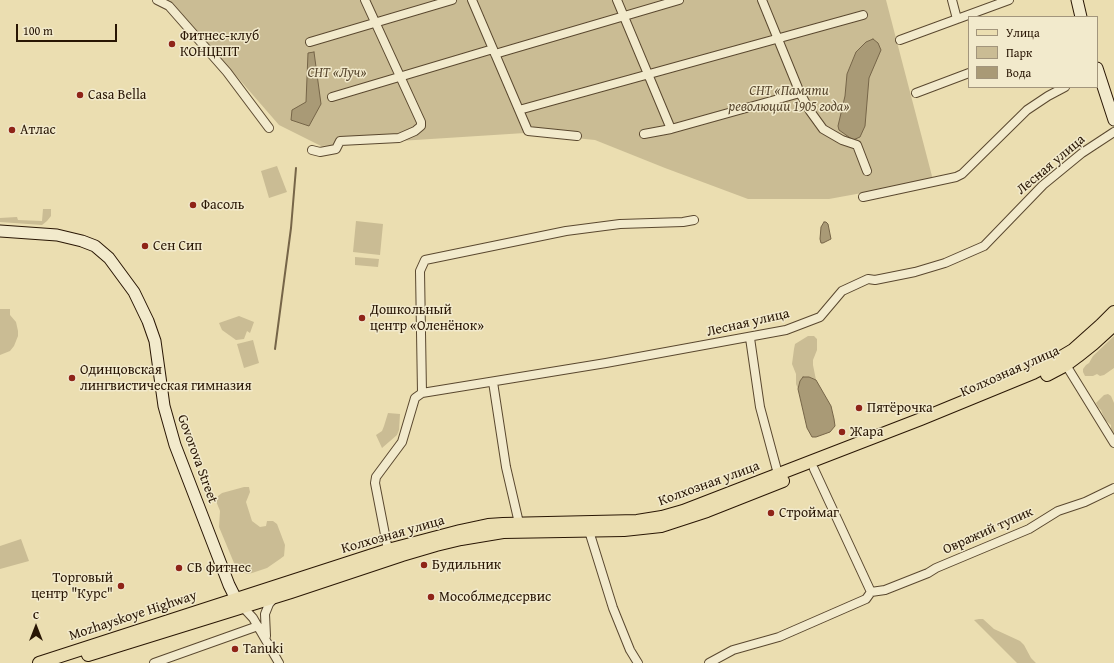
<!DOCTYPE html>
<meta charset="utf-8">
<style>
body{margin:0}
#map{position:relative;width:1114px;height:663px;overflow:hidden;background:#ebdeb1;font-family:"Gentium Book Plus",serif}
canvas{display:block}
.legend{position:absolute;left:968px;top:16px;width:130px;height:72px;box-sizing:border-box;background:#f2eacc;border:1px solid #a2957c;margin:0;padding:5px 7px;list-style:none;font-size:12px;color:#291604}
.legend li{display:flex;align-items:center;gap:8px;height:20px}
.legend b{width:20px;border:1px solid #a2957c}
.north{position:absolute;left:16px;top:607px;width:40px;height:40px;-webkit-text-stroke:3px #f2eacc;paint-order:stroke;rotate:0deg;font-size:11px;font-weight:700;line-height:16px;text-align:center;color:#291604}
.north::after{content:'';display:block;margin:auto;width:14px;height:18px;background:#291604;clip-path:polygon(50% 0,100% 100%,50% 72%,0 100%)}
.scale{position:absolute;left:16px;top:24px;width:101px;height:18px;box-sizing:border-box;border:2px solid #291604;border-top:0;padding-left:5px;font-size:12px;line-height:14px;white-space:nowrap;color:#291604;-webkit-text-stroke:3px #f2eacc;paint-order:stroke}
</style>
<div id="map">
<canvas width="1114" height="663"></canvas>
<ul class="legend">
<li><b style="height:5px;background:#ebdeb1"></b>Улица</li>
<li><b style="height:11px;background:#cabc94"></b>Парк</li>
<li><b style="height:11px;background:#a99a76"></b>Вода</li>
</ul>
<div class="north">С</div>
<div class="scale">100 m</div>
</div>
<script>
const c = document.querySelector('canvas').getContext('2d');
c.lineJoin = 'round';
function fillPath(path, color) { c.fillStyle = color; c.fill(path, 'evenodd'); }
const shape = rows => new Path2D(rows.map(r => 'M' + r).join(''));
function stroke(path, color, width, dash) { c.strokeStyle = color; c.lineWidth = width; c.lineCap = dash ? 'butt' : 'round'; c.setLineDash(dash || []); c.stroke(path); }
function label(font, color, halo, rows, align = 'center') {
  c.font = font + ' "Gentium Book Plus",serif'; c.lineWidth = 3; c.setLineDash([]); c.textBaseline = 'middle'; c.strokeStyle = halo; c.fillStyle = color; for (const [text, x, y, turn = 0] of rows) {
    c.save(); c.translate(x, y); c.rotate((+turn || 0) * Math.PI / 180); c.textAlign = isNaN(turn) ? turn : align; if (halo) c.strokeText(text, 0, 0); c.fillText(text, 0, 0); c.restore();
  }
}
const green = shape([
 [168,0,886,0,933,180,829,199,748,199,665,168,595,140,525,133,321,146,279,125,172,2],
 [277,166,287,192,269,198,261,171],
 [43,209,51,209,51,216,47,221,42,225,0,222,0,218,17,217,18,220,42,221],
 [356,221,383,224,380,255,353,252],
 [355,257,379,259,378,267,355,265],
 [0,309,10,309,10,315,16,322,18,331,18,336,14,346,10,351,0,355],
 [239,316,254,322,250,333,247,331,244,339,236,340,222,330,219,323],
 [808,336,814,336,817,339,817,350,813,360,813,365,816,380,809,377,800,381,798,389,796,384,796,374,792,364,794,349,795,344],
 [1114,336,1114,368,1104,375,1100,376,1097,374,1093,376,1085,376,1083,372,1083,369,1086,365,1089,363,1093,356],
 [253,340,259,363,244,368,237,344],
 [1108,394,1111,396,1114,403,1114,437,1111,433,1111,425,1105,420,1101,410,1098,407,1096,403,1104,395],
 [388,413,400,414,399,430,397,435,382,448,376,435,382,431,384,426],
 [244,487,249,487,250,492,246,502,252,521,260,527,266,526,267,521,273,521,277,524,285,545,284,556,280,559,267,568,252,573,247,574,237,568,234,563,219,527,220,511,216,501,218,496,222,493],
 [21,539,29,561,0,569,0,546],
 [979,619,983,619,994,629,1020,641,1024,645,1031,658,1036,663,1017,663,974,620]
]);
const water = shape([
 [873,39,878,43,881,50,869,78,865,126,860,137,853,140,839,130,838,126,845,96,847,74,856,52,866,42,873,39],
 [314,52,321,104,309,126,291,120,292,110,306,102,308,53,314,52],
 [824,222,826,222,828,224,831,239,823,243,821,243,820,239,821,227,824,222],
 [803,377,809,377,816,380,831,406,834,419,835,426,830,432,816,437,812,437,807,428,798,389,800,381,803,377]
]);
const stream = shape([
 [275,349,291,228,296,168]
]);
const street = shape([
 [157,0,169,6,227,72,269,128],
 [472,0,528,131,577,136],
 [617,0,671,129],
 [762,0,800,93,810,111,823,129,842,140,857,145,867,171],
 [952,0,957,19],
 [900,40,1009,0],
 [310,42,452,0],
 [495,54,679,0],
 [916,93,969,73],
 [332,97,493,49],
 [519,110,863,15],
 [644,134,671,129,800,93],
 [312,150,320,152,336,149,340,141,399,138,415,131,421,126,421,122,365,0],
 [863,197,956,177,962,174,1027,110,1048,96,1065,87],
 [750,338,760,407,778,474],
 [1066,365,1114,443],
 [493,382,506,467,519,523],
 [422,393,606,363,786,330,820,317,842,291,868,279,875,280,915,272,945,263,984,246,1043,185,1082,153,1114,132],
 [422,393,420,271,425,260,566,231,620,224,683,222,694,220],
 [814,469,871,592],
 [589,531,613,608,630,650,638,663],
 [388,550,375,483,376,477,402,442,415,398,422,393],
 [871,592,885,590,928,573,936,568,1029,529,1058,511,1085,502,1114,488],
 [240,604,253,618,279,663],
 [266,636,265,614,269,604,275,597],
 [154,663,258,626],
 [709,663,733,650,779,637,866,599,871,592]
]);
const secondary = shape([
 [1077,0,1081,17],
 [1097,68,1114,120],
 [0,231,57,235,82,241,95,246,109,258,134,292,148,321,155,341,164,406,175,445,229,585,236,599]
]);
const primary = shape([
 [1047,375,1066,365,1078,356,1093,344,1114,325],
 [88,655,291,592,402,555,436,545,461,539,503,532,624,530,661,526,707,511,783,481],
 [39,663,388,550,460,531,488,525,503,524,637,521,662,517,683,511,921,419,1033,373,1046,366,1073,350,1101,325,1114,312]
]);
const markers = [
 [172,44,4,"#8f2418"],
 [80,95,4,"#8f2418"],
 [12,130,4,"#8f2418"],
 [193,205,4,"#8f2418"],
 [145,246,4,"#8f2418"],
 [362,318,4,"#8f2418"],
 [72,378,4,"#8f2418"],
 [859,408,4,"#8f2418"],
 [842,432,4,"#8f2418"],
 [771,513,4,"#8f2418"],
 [424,565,4,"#8f2418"],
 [179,568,4,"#8f2418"],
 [121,586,4,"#8f2418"],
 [431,597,4,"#8f2418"],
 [235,649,4,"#8f2418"]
];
const poiNames = [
 ["Фитнес-клуб",180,36],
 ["КОНЦЕПТ",180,52],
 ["Casa Bella",88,95],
 ["Атлас",20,130],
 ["Фасоль",201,205],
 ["Сен Сип",153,246],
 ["Дошкольный",370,310],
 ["центр «Оленёнок»",370,326],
 ["Одинцовская",80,370],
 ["лингвистическая гимназия",80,386],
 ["Пятёрочка",867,408],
 ["Жара",850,432],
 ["Строймаг",779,513],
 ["Будильник",432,565],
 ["СВ фитнес",187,568],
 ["Торговый",113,578,"right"],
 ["центр \"Курс\"",113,594,"right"],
 ["Мособлмедсервис",439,597],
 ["Tanuki",243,649]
];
const parkNames = [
 ["СНТ «Луч»",337,73],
 ["СНТ «Памяти",789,91],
 ["революции 1905 года»",789,107]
];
const streetNames = [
 ["Лесная улица",1051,165,-40],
 ["Лесная улица",748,323,-13],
 ["Колхозная улица",1010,372,-24],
 ["Govorova Street",197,459,70],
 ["Колхозная улица",709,484,-20],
 ["Овражий тупик",988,531,-24],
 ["Колхозная улица",393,535,-16],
 ["Mozhayskoye Highway",133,616,-18]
];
fillPath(green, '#cabc94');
fillPath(water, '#a99a76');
stroke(water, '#766548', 1);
stroke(stream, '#766548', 2);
stroke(street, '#5a482f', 10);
stroke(secondary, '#291604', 13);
stroke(primary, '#291604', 14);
stroke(street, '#f2eacc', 8);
stroke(secondary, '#f2eacc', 11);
stroke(primary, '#ebdeb1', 12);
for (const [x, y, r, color] of markers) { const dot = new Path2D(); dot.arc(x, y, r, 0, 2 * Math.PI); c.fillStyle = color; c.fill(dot); stroke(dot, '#f2eacc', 1.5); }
label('14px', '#291604', '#f2eacc', poiNames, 'left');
label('italic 14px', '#59482f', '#f2eacc', parkNames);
label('14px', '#291604', '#f2eacc', streetNames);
</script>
